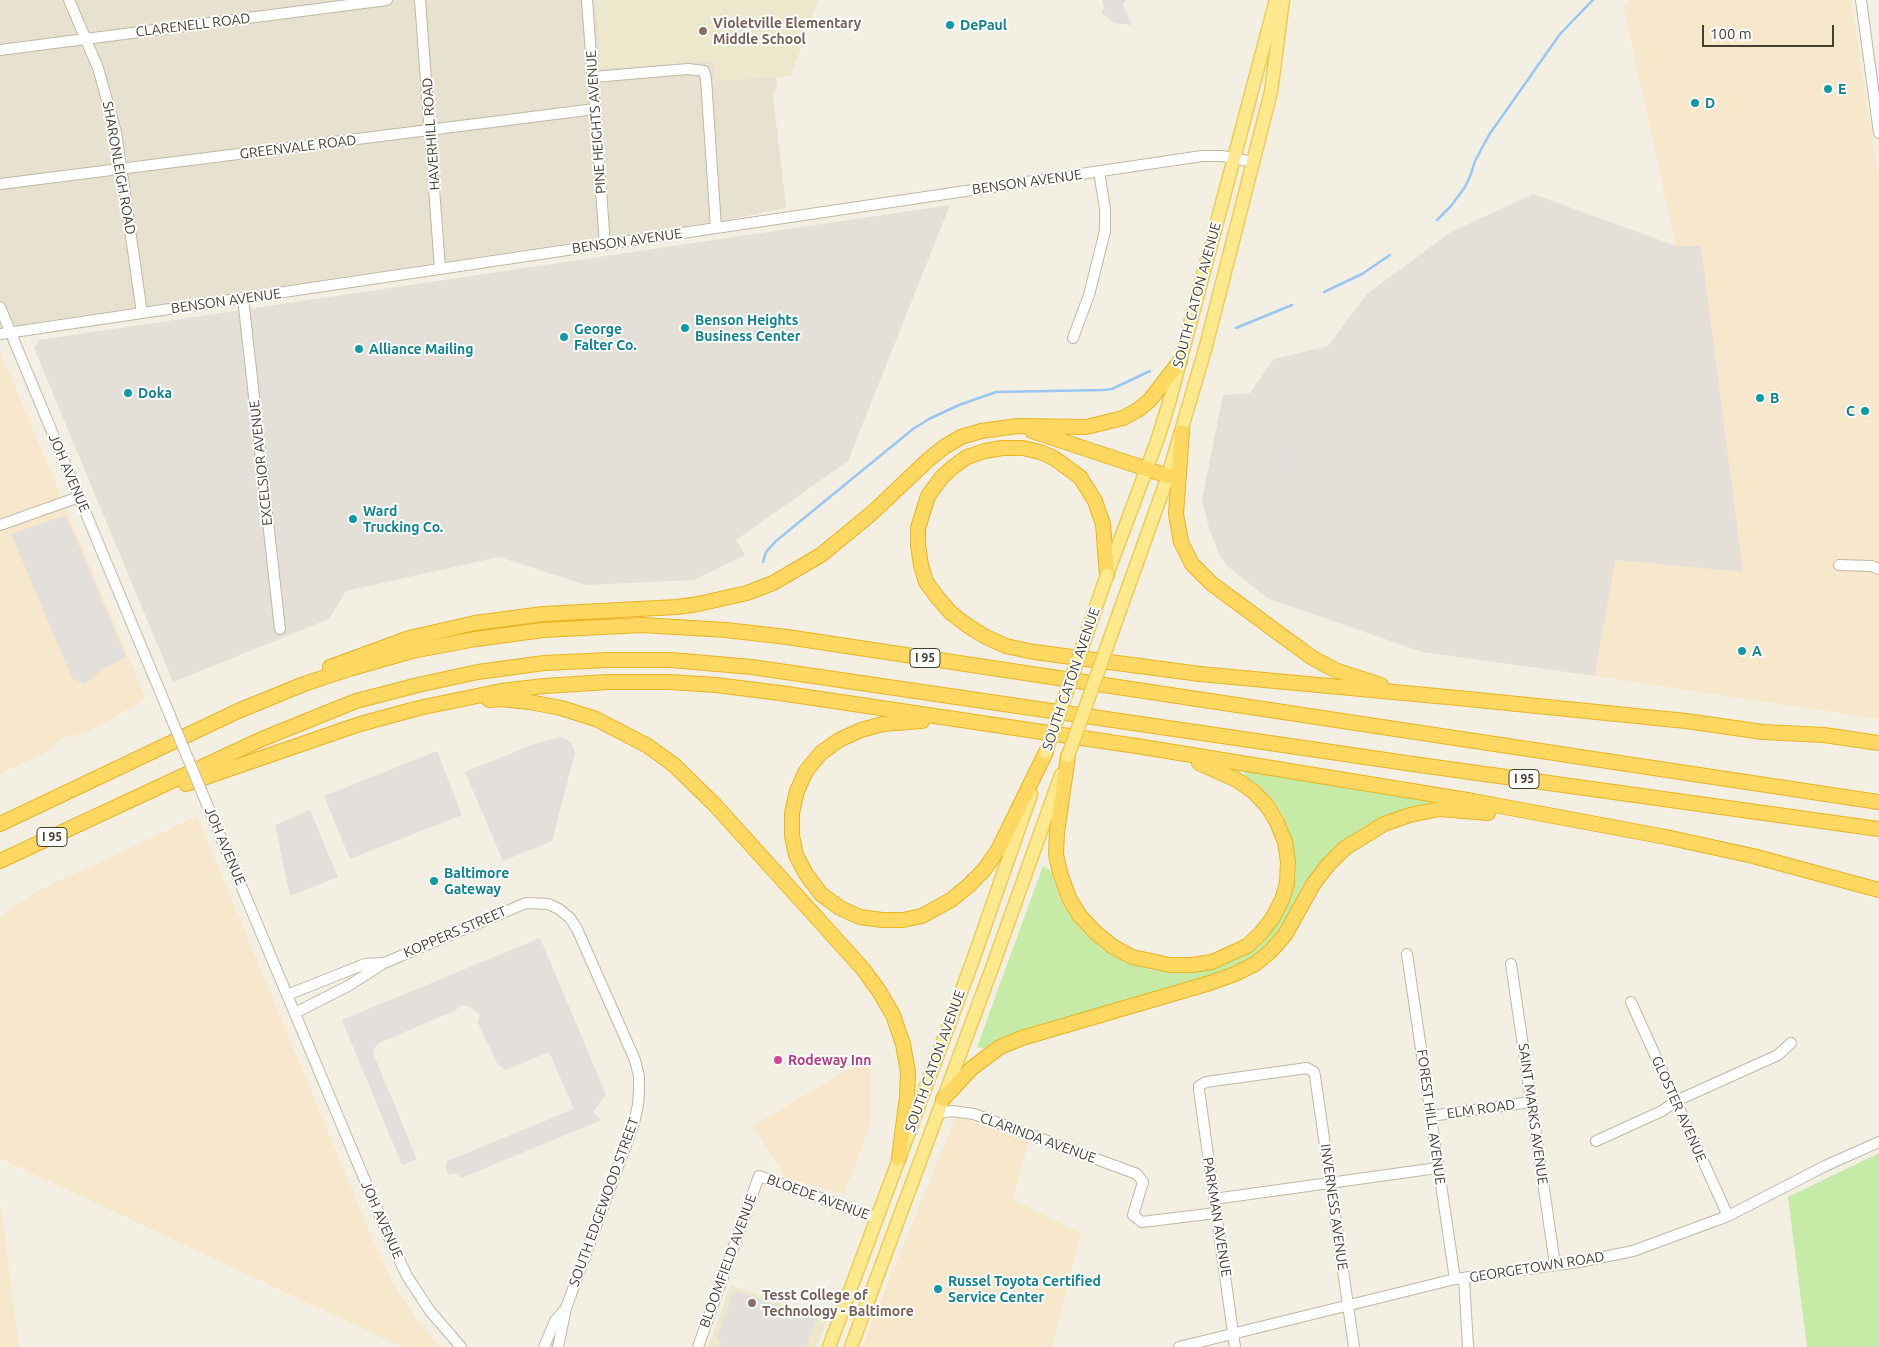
<!DOCTYPE html>
<style>
body{margin:0}
#map{position:relative;width:1879px;height:1347px;overflow:hidden;background:#f3efe2;font-family:Ubuntu,sans-serif}
canvas{display:block}
.scale{position:absolute;left:1702px;top:25px;width:132px;height:22px;box-sizing:border-box;border:2px solid #453f32;border-top:0;padding-left:6px;font-size:15px;line-height:18px;white-space:nowrap;color:#453f32;-webkit-text-stroke:4px #fff;paint-order:stroke}
</style>
<div id="map">
<canvas width="1879" height="1347"></canvas>
<div class="scale">100 m</div>
</div>
<script>
const c = document.querySelector('canvas').getContext('2d');
c.lineJoin = 'round';
function fillPath(path, color) { c.fillStyle = color; c.fill(path, 'evenodd'); }
const shape = rows => new Path2D(rows.map(r => 'M' + r).join(''));
function stroke(path, color, width, dash) { c.strokeStyle = color; c.lineWidth = width; c.lineCap = dash ? 'butt' : 'round'; c.setLineDash(dash || []); c.stroke(path); }
function label(font, color, halo, rows, align = 'center') {
  c.font = font + ' Ubuntu,sans-serif'; c.lineWidth = 4; c.setLineDash([]); c.textBaseline = 'middle'; c.strokeStyle = halo; c.fillStyle = color; for (const [text, x, y, turn = 0] of rows) {
    c.save(); c.translate(x, y); c.rotate((+turn || 0) * Math.PI / 180); c.textAlign = isNaN(turn) ? turn : align; if (halo) c.strokeText(text, 0, 0); c.fillText(text, 0, 0); c.restore();
  }
}
const residential = shape([
 [0,0,596,0,601,68,714,61,716,80,776,77,777,87,773,95,786,208,727,220,0,328]
]);
const commercial = shape([
 [1628,0,1851,0,1879,182,1879,719,1595,676,1614,560,1742,572,1701,246,1676,246,1624,8],
 [0,351,146,699,90,731,61,739,45,753,0,774],
 [197,816,375,1245,393,1284,418,1321,440,1347,402,1347,0,1158,0,917,43,888,99,863],
 [871,1056,871,1123,844,1194,786,1178,753,1126],
 [956,1116,1029,1141,1013,1199,1081,1233,1052,1347,862,1347],
 [0,1199,19,1347,0,1347]
]);
const industrial = shape([
 [1533,194,1676,246,1701,246,1743,572,1615,560,1595,676,1422,652,1267,598,1226,565,1219,554,1209,528,1202,500,1223,395,1250,393,1274,359,1328,346,1367,294,1451,232],
 [950,205,848,461,736,540,745,555,694,580,586,585,499,557,346,591,329,619,173,682,34,348,39,340]
]);
const education = shape([
 [596,0,818,0,791,76,716,81,714,61,601,68],
 [731,1285,827,1320,817,1347,708,1347]
]);
const green = shape([
 [1243,770,1432,802,1396,812,1368,825,1341,845,1277,937,1255,957,1235,968,1004,1038,985,1049,977,1047,1043,866,1050,870,1061,901,1079,927,1102,949,1121,959,1151,970,1172,972,1195,972,1224,965,1246,954,1264,940,1286,909,1294,886,1296,870,1294,849,1284,817,1274,801,1264,791,1245,776],
 [1879,1153,1879,1347,1807,1347,1788,1197]
]);
const parking = shape([
 [1102,0,1126,0,1123,5,1132,25,1114,23,1101,12,1104,8],
 [1280,444,1304,457,1293,479,1269,467],
 [66,515,126,657,105,668,85,684,73,679,70,673,11,534],
 [562,737,571,742,575,753,552,841,503,861,465,772,537,743],
 [437,751,462,815,350,859,324,796],
 [310,810,338,877,290,896,275,825],
 [540,938,606,1094,593,1112,602,1120,461,1178,455,1173,448,1175,446,1168,447,1161,574,1109,549,1052,506,1070,498,1065,478,1023,480,1014,468,1006,461,1005,456,1010,379,1043,374,1049,373,1053,417,1159,402,1165,342,1020],
 [734,1290,816,1319,806,1347,719,1347,721,1341,717,1339]
]);
const stream = shape([
 [1437,220,1451,206,1465,187,1471,174,1475,161,1489,135,1560,34,1593,0],
 [1324,292,1362,274,1390,255],
 [1236,328,1292,305],
 [763,562,766,552,776,541,913,429,929,419,959,405,996,392,1103,390,1112,389,1150,371]
]);
const minor = shape([
 [69,0,98,68,116,132,142,313],
 [420,0,440,269],
 [587,0,605,245],
 [1861,0,1879,133],
 [0,50,387,0],
 [593,77,688,69,704,71,706,79,716,228],
 [0,184,595,109],
 [243,298,280,629],
 [0,307,169,713],
 [0,334,1202,156,1222,156,1253,162],
 [1073,338,1089,295,1105,231,1105,209,1099,171],
 [0,525,79,497],
 [1839,565,1871,566,1879,569],
 [206,802,390,1240,407,1276,430,1311,461,1347],
 [1407,954,1455,1279],
 [384,963,526,903,548,904,559,909,570,918,577,929,635,1060,639,1076,639,1091,638,1105,634,1123,566,1308,558,1347],
 [1511,964,1555,1264],
 [287,995,365,964,384,963,348,986,295,1013],
 [1631,1002,1728,1216],
 [938,1113,952,1111,974,1114,1137,1174,1143,1182,1133,1215,1142,1222,1216,1213],
 [1431,1116,1531,1102],
 [1596,1141,1662,1111,1676,1101,1778,1055,1791,1043],
 [1214,1199,1437,1168],
 [1464,1278,1468,1347],
 [544,1347,555,1321,565,1309],
 [698,1347,759,1176,876,1218],
 [1179,1347,1455,1279,1579,1262,1633,1251,1728,1216,1825,1166,1879,1142],
 [1235,1347,1199,1090,1199,1086,1206,1082,1307,1068,1314,1072,1315,1076,1354,1347]
]);
const major = shape([
 [1107,575,1157,441,1169,403,1276,0],
 [1109,641,1168,476,1206,346,1271,92,1283,0],
 [829,1347,973,960,1031,794],
 [851,1347,992,968,1061,775]
]);
const highway = shape([
 [1032,431,1168,476],
 [1182,432,1176,514,1181,542,1192,564,1212,584,1311,657,1335,670,1381,685],
 [1107,575,1103,524,1095,501,1080,477,1054,458,1040,452,1023,448,1002,448,985,451,967,457,953,467,942,477,928,496,918,528,918,545,921,565,926,582,937,597,951,613,968,626,986,637,1006,646,1034,652,1200,674,1458,698,1686,721,1763,732,1824,735,1879,743],
 [330,667,409,638,475,623,543,614,677,607,698,604,747,593,773,583,821,555,872,513,928,460,944,447,961,437,981,431,1017,426,1086,427,1123,418,1138,410,1150,400,1180,361],
 [489,700,501,699,529,702,561,708,596,719,648,746,674,765,715,805,863,969,879,991,893,1015,903,1044,908,1072,907,1097,899,1158],
 [922,721,883,724,861,730,839,740,821,753,806,771,797,791,792,813,792,836,796,855,806,874,821,894,840,908,860,917,882,920,903,920,922,916,951,900,967,887,984,870,998,850,1046,752],
 [1068,756,1057,832,1056,854,1060,873,1069,898,1080,916,1096,933,1112,946,1132,957,1170,965,1192,965,1212,962,1247,946,1261,933,1272,919,1282,900,1287,883,1288,862,1285,842,1277,822,1268,807,1254,792,1237,780,1199,763],
 [186,784,360,724,419,708,501,691,544,686,608,682,669,682,716,685,780,693,1143,747,1473,801,1666,837,1753,856,1879,890],
 [0,824,238,711,304,684,349,669,412,651,476,639,543,630,642,625,726,630,787,637,1879,802],
 [0,861,262,739,356,701,422,684,478,672,544,663,608,660,671,660,752,667,1413,764,1879,829],
 [943,1099,972,1068,1000,1047,1022,1038,1210,983,1235,974,1255,964,1271,951,1285,935,1314,883,1328,865,1345,848,1384,824,1410,815,1439,809,1488,813]
]);
const minorBridge = shape([
 [169,713,206,802]
]);
const majorBridge = shape([
 [1046,752,1107,575],
 [1068,756,1109,641]
]);
const markers = [
 [950,25,5,"#0f9aa8"],
 [703,31,5,"#8d6e63"],
 [1828,89,5,"#0f9aa8"],
 [1695,103,5,"#0f9aa8"],
 [685,328,5,"#0f9aa8"],
 [564,337,5,"#0f9aa8"],
 [359,349,5,"#0f9aa8"],
 [128,393,5,"#0f9aa8"],
 [1760,398,5,"#0f9aa8"],
 [1865,411,5,"#0f9aa8"],
 [353,519,5,"#0f9aa8"],
 [1742,651,5,"#0f9aa8"],
 [434,881,5,"#0f9aa8"],
 [778,1060,5,"#d1479c"],
 [938,1289,5,"#0f9aa8"],
 [752,1303,5,"#8d6e63"]
];
const shields = [
 [925,658,30],
 [1524,779,30],
 [52,837,30]
];
const shieldNames = [
 ["I 95",925,658],
 ["I 95",1524,779],
 ["I 95",52,837]
];
const educationNames = [
 ["Violetville Elementary",713,23],
 ["Middle School",713,39],
 ["Tesst College of",762,1295],
 ["Technology - Baltimore",762,1311]
];
const streetNames = [
 ["CLARENELL ROAD",193,25,-7],
 ["PINE HEIGHTS AVENUE",596,122,-94],
 ["HAVERHILL ROAD",431,134,-94],
 ["GREENVALE ROAD",298,147,-7],
 ["SHARONLEIGH ROAD",119,168,80],
 ["BENSON AVENUE",1027,182,-8],
 ["BENSON AVENUE",627,241,-8],
 ["SOUTH CATON AVENUE",1197,295,-75],
 ["BENSON AVENUE",226,301,-8],
 ["EXCELSIOR AVENUE",261,463,-96],
 ["JOH AVENUE",69,473,67],
 ["SOUTH CATON AVENUE",1071,679,-71],
 ["JOH AVENUE",225,846,67],
 ["KOPPERS STREET",455,932,-23],
 ["SOUTH CATON AVENUE",935,1061,-70],
 ["ELM ROAD",1481,1109,-8],
 ["GLOSTER AVENUE",1679,1109,66],
 ["SAINT MARKS AVENUE",1533,1114,82],
 ["FOREST HILL AVENUE",1431,1117,82],
 ["CLARINDA AVENUE",1038,1138,20],
 ["BLOEDE AVENUE",818,1197,20],
 ["SOUTH EDGEWOOD STREET",604,1202,-70],
 ["INVERNESS AVENUE",1334,1207,82],
 ["PARKMAN AVENUE",1217,1217,81],
 ["JOH AVENUE",382,1220,66],
 ["BLOOMFIELD AVENUE",728,1261,-70],
 ["GEORGETOWN ROAD",1537,1267,-9]
];
const cultureNames = [
 ["DePaul",960,25],
 ["E",1838,89],
 ["D",1705,103],
 ["Benson Heights",695,320],
 ["Business Center",695,336],
 ["George",574,329],
 ["Falter Co.",574,345],
 ["Alliance Mailing",369,349],
 ["Doka",138,393],
 ["B",1770,398],
 ["C",1855,411,"right"],
 ["Ward",363,511],
 ["Trucking Co.",363,527],
 ["A",1752,651],
 ["Baltimore",444,873],
 ["Gateway",444,889],
 ["Russel Toyota Certified",948,1281],
 ["Service Center",948,1297]
];
const hotelNames = [
 ["Rodeway Inn",788,1060]
];
fillPath(residential, '#e7e2d0');
fillPath(commercial, '#f7e8cb');
fillPath(industrial, '#e4e0d8');
fillPath(education, '#ede7cb');
fillPath(green, '#c6eba7');
fillPath(parking, '#e3e0dc');
stroke(stream, '#98c7f6', 2.5);
stroke(minor, '#bfb8a4', 12);
stroke(major, '#edcd56', 15);
stroke(highway, '#e9b326', 16);
stroke(minor, '#fff', 10);
stroke(major, '#ffe98f', 12);
stroke(highway, '#ffd861', 14);
stroke(minorBridge, '#bfb8a4', 12, []);
stroke(majorBridge, '#edcd56', 15, []);
stroke(minorBridge, '#fff', 10);
stroke(majorBridge, '#ffe98f', 12);
for (const [x, y, r, color] of markers) { const dot = new Path2D(); dot.arc(x, y, r, 0, 2 * Math.PI); c.fillStyle = color; c.fill(dot); stroke(dot, '#fff', 2); }
for (const [x, y, w] of shields) { const box = new Path2D(); box.roundRect(x - w / 2, y - 9.5, w, 19, 4); c.fillStyle = '#fff'; c.fill(box); stroke(box, '#453f32', 1); }
label('bold 12px', '#453f32', null, shieldNames);
label('bold 14px', '#785e54', '#fff', educationNames, 'left');
label('14px', '#453f32', '#fff', streetNames);
label('bold 14px', '#0d838f', '#fff', cultureNames, 'left');
label('bold 14px', '#b23c85', '#fff', hotelNames, 'left');
</script>
